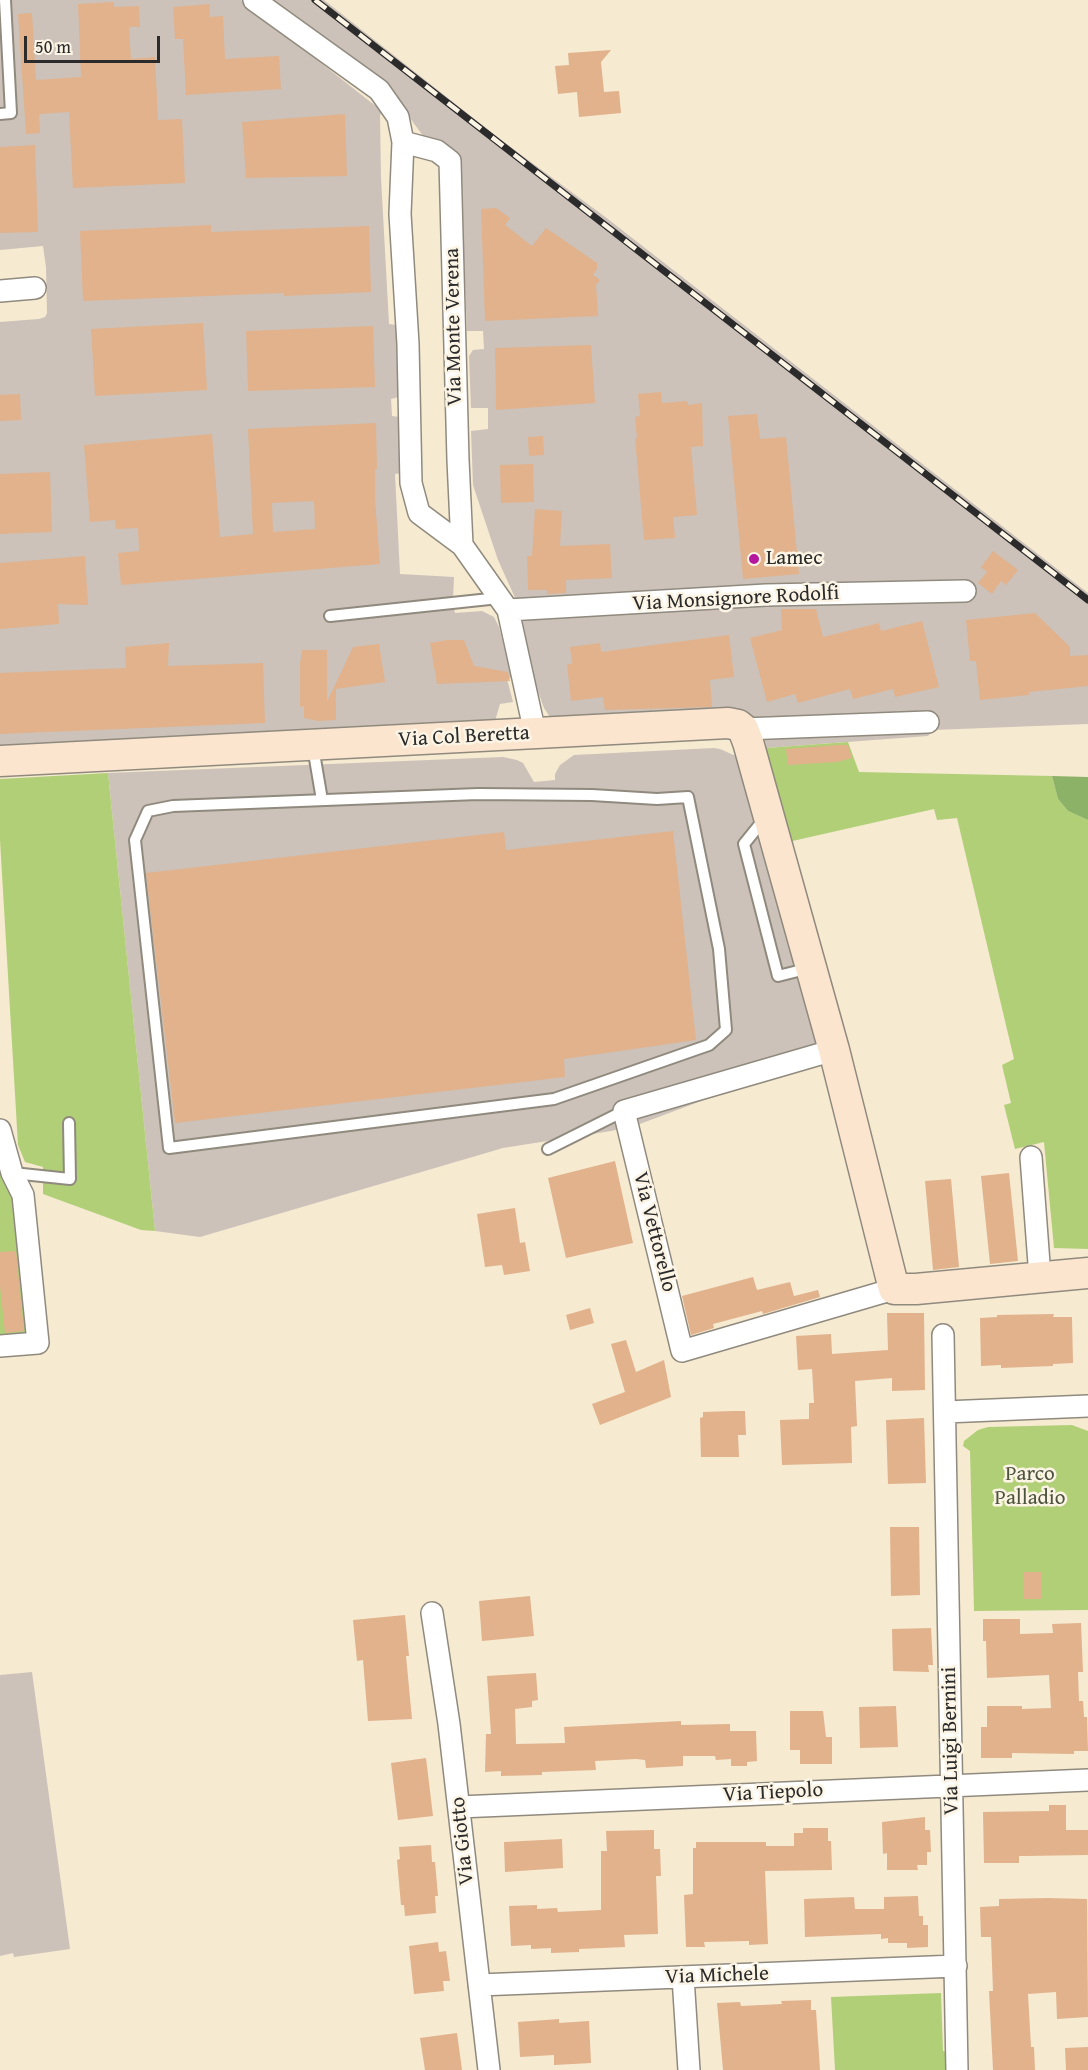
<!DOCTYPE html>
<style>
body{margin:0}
#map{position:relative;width:1088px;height:2070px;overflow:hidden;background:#f6ead1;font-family:"Gentium Book Plus",serif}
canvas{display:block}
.scale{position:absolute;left:24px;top:36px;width:136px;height:27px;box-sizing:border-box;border:3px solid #2b2b2b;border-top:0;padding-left:8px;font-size:18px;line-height:21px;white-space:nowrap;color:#2b2b2b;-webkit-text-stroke:4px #fcf5e5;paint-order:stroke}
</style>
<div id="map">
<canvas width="1088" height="2070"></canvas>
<div class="scale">50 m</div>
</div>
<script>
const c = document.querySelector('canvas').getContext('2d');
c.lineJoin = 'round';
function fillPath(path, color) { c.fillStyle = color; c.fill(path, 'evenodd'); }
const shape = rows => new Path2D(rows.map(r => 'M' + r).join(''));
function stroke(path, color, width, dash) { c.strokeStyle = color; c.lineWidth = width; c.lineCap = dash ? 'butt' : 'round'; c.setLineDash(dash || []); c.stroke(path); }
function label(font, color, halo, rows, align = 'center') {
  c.font = font + ' "Gentium Book Plus",serif'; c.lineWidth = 5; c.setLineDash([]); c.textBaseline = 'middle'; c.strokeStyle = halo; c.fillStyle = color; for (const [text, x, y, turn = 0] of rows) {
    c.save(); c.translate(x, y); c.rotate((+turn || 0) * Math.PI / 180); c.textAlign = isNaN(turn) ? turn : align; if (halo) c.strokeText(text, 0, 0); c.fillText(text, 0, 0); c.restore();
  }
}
const industrial = shape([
 [0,0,241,0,382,111,382,113,380,115,381,178,389,324,396,325,399,397,391,399,392,416,400,417,402,473,395,474,400,574,454,577,453,600,455,613,482,611,494,617,499,627,512,677,507,679,513,702,500,704,495,721,0,754,0,322,39,319,45,317,47,313,46,267,43,246,0,250],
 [270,0,324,0,501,140,604,216,1088,593,1088,724,933,730,928,736,766,748,762,718,560,726,550,717,544,708,533,678,520,625,523,622,516,600,498,560,473,485,471,431,488,429,488,408,471,408,469,356,473,350,484,349,483,331,467,331,460,168,432,148,404,110],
 [714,748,720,749,738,757,827,1054,637,1125,611,1131,503,1148,200,1237,155,1231,108,773,503,757,517,760,523,763,534,782,555,780,555,774,560,765,574,755],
 [32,1672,70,1949,14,1957,13,1953,0,1956,0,1675]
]);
const green = shape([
 [848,742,859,772,1052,776,1058,799,1068,811,1088,820,1088,1249,1054,1248,1044,1142,1015,1149,1004,1105,1011,1103,1002,1065,1014,1059,957,818,937,820,934,809,788,842,766,748],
 [108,773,155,1231,141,1230,43,1194,43,1167,25,1162,18,1145,0,840,0,779],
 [0,1127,6,1187,13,1193,30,1332,0,1349],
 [1072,1425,1088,1431,1088,1610,974,1611,970,1451,963,1446,964,1441,978,1430,988,1427],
 [941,1993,943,2051,947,2052,947,2070,835,2070,831,1997]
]);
const forest = shape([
 [1052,776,1088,777,1088,820,1068,811,1058,799]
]);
const building = shape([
 [114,2,114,7,139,6,140,27,129,27,131,59,155,57,158,120,182,119,185,183,73,188,69,112,39,114,40,133,26,134,18,14,32,13,36,80,81,77,78,4],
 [210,4,210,17,223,16,225,59,279,56,281,89,186,95,183,39,175,39,173,7],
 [611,50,601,62,604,92,619,91,621,113,579,117,577,92,558,94,555,66,569,65,568,53],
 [345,114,347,176,246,178,242,122],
 [35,145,38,232,0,233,0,147],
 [496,208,510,218,505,225,532,246,546,228,597,263,597,269,593,275,600,280,596,285,598,316,485,321,481,209],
 [211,225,211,232,369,226,371,292,284,296,284,293,83,301,80,231],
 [203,323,207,390,95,396,91,329],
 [373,326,375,387,248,391,246,331],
 [591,345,595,403,496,410,495,348],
 [661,392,662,403,687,401,688,405,702,403,703,446,691,447,697,515,673,517,675,538,644,540,635,438,637,438,635,417,640,416,638,394],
 [20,394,21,420,0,421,0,395],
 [757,414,760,439,786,437,799,574,743,579,728,416],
 [376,423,377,469,375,469,375,500,380,564,121,585,118,553,139,551,138,528,116,529,115,520,90,522,84,445,212,434,220,537,253,534,248,429],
 [314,501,315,529,273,532,272,503],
 [543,436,544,455,529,456,528,437],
 [533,464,534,502,501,503,500,465],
 [50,472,52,532,0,534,0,474],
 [535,509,562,511,560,546,610,544,612,578,566,580,566,593,547,594,547,590,528,590,527,556,532,556],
 [993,551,1018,570,1006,585,1001,581,992,594,978,583,987,572,981,567],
 [85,556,88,605,58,604,59,624,0,629,0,563],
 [781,609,816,609,823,637,879,623,881,631,922,621,939,687,895,697,893,689,853,699,850,689,798,703,795,694,767,702,750,638,782,630],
 [1035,613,1070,647,1070,656,1088,655,1088,686,1029,692,1029,695,980,700,976,661,970,661,966,620],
 [729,635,734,677,710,680,712,707,605,710,603,697,571,701,567,664,572,664,570,647,600,643,601,652],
 [447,640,464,640,474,666,508,672,510,681,437,684,430,643],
 [169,643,168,666,263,663,265,723,0,734,0,673,126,668,125,647],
 [379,644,385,682,336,689,336,720,318,721,304,718,304,706,300,707,300,664,302,650,327,650,327,702,353,647],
 [838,745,848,745,852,758,837,762,788,765,786,749],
 [673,831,696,1040,564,1059,565,1077,175,1123,146,873,504,832,506,850],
 [615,1161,633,1243,566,1258,548,1178],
 [1009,1173,1018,1261,990,1264,981,1176],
 [951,1179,959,1267,933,1270,925,1181],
 [515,1208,520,1243,525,1242,530,1271,504,1275,502,1265,485,1267,477,1214],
 [16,1251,24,1331,5,1333,0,1286,0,1252],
 [753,1277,757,1290,790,1282,794,1296,818,1290,820,1297,763,1314,762,1311,713,1324,714,1328,691,1335,682,1296],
 [590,1308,594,1323,570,1330,566,1315],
 [887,1313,924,1313,925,1390,892,1391,892,1378,855,1381,857,1426,851,1427,852,1463,782,1465,780,1420,809,1419,809,1403,814,1403,812,1369,798,1370,796,1336,831,1334,832,1354,888,1350],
 [1054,1314,1053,1317,1072,1317,1073,1363,1053,1364,1053,1366,1001,1368,1001,1365,981,1366,980,1318,997,1317,997,1315],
 [626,1340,636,1372,664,1360,671,1397,600,1425,592,1404,625,1392,611,1344],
 [733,1411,745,1411,746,1435,738,1435,739,1457,701,1457,700,1418,703,1417,703,1412],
 [924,1418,926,1483,888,1484,886,1420],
 [890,1527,919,1527,920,1595,891,1596],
 [1023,1572,1041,1572,1041,1599,1023,1599],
 [530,1596,534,1636,482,1641,479,1601],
 [405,1615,409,1656,406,1656,412,1719,368,1721,363,1660,357,1661,353,1620],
 [983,1619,1020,1619,1020,1634,1053,1633,1052,1624,1081,1623,1083,1672,1078,1672,1079,1701,1083,1701,1084,1717,1087,1717,1088,1751,1074,1751,1074,1754,1012,1753,1012,1758,981,1758,981,1727,987,1727,987,1706,1022,1706,1022,1709,1051,1708,1049,1675,987,1678,986,1641,983,1641],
 [931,1628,933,1665,928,1665,929,1672,893,1671,892,1629],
 [536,1673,538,1700,532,1701,532,1707,515,1709,516,1744,565,1743,564,1727,681,1721,681,1725,730,1724,730,1731,756,1731,757,1761,747,1762,747,1766,731,1766,731,1759,716,1760,715,1756,683,1756,683,1766,646,1768,645,1760,636,1759,595,1761,596,1770,542,1772,542,1775,501,1776,501,1771,485,1772,486,1734,491,1734,487,1676],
 [896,1706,898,1747,860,1748,859,1707],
 [790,1711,823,1711,826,1737,832,1737,832,1764,800,1764,800,1750,790,1750],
 [426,1758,433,1816,398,1820,391,1763],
 [1049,1805,1066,1805,1066,1830,1088,1830,1088,1855,1026,1856,1019,1856,1019,1863,984,1863,983,1812,1049,1811],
 [925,1817,925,1830,930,1830,931,1852,927,1852,927,1865,917,1865,918,1870,887,1870,887,1853,883,1854,882,1822],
 [803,1828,828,1828,828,1841,831,1841,832,1870,765,1871,768,1944,749,1945,749,1941,704,1942,705,1947,686,1947,684,1895,693,1894,693,1848,696,1848,696,1842,766,1842,766,1846,794,1846,794,1833,803,1833],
 [654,1830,654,1849,660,1849,661,1876,656,1876,658,1934,624,1935,625,1947,579,1949,579,1952,551,1953,551,1948,531,1949,531,1945,511,1946,509,1906,537,1905,537,1909,557,1908,558,1912,601,1910,601,1851,607,1851,606,1831],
 [562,1839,563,1868,505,1872,504,1842],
 [431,1845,432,1862,435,1862,438,1896,435,1896,436,1913,405,1916,404,1905,401,1905,397,1860,400,1859,399,1847],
 [918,1896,919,1916,923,1916,923,1925,928,1925,928,1947,907,1948,907,1943,888,1943,888,1938,881,1939,881,1934,805,1937,804,1899,854,1897,855,1909,884,1909,884,1897],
 [1048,1898,1087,1899,1088,2017,1057,2019,1056,1992,1028,1994,1031,2047,1034,2047,1035,2070,993,2070,989,1991,993,1991,991,1937,981,1937,980,1907,999,1906,999,1899],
 [438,1942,439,1952,446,1951,450,1981,443,1981,444,1991,414,1994,409,1946],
 [811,2000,811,2010,816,2010,820,2070,723,2070,717,2003,740,2002,741,2006,782,2004,781,2001],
 [559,2019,559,2023,589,2021,591,2063,554,2065,554,2055,520,2057,518,2022],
 [457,2033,462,2070,425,2070,420,2038],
 [1088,2047,1088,2070,1066,2070,1065,2048]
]);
const lane = shape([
 [0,114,11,113,5,0],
 [330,616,499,598],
 [313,747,322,800],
 [478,794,592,795,657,799,688,797,719,949,726,1030,709,1045,554,1099,169,1148,135,840,148,811,173,806,478,794],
 [765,818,744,844,778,976,810,968],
 [548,1149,624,1111],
 [13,1173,70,1179,69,1123]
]);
const street = shape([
 [254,0,379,90,398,117,403,142,400,214,408,344,411,483,419,513,462,545,508,610,535,733],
 [403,142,437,151,450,161,458,460,462,545],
 [0,291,35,288],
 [508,610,766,595,965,591],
 [743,729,928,722],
 [834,1050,624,1111,682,1351,894,1289],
 [0,1130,12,1173,23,1195,38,1343,0,1346],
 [1031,1157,1040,1277],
 [943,1335,957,2070],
 [945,1412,1088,1406],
 [432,1613,449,1724,489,2070],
 [459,1807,1088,1780],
 [683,1977,689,2070],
 [479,1985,956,1966]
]);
const secondary = shape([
 [0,761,728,723,738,725,743,729,748,742,834,1050,894,1289,916,1289,1088,1273]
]);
const rail = shape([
 [315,0,1088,600]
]);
const markers = [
 [754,559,6,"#b5179e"]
];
const streetNames = [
 ["Via Monte Verena",454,327,-91],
 ["Via Monsignore Rodolfi",736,599,-3],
 ["Via Col Beretta",464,737,-3],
 ["Via Vettorello",654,1232,76],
 ["Via Luigi Bernini",951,1741,-91],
 ["Via Tiepolo",773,1793,-3],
 ["Via Giotto",463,1841,-96],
 ["Via Michele",717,1976,-2]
];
const poiNames = [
 ["Lamec",766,559]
];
const parkNames = [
 ["Parco",1030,1475],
 ["Palladio",1030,1499]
];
fillPath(industrial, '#ccc2b9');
fillPath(green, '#b0cf77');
fillPath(forest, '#8cb268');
fillPath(building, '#e1b28c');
stroke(lane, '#908a7e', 14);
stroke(street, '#908a7e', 24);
stroke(secondary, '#908a7e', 33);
stroke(lane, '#fff', 10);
stroke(street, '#fff', 21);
stroke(secondary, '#fbe5cf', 30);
stroke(rail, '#2b2b2b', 7);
stroke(rail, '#fcf5e5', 4.5, [14]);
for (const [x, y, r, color] of markers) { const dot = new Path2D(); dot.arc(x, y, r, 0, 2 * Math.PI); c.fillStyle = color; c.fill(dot); stroke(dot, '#fcf5e5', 2); }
label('21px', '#2b2b2b', '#fcf5e5', streetNames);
label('21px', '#2b2b2b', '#fcf5e5', poiNames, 'left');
label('21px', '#4c543e', '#fcf5e5', parkNames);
</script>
